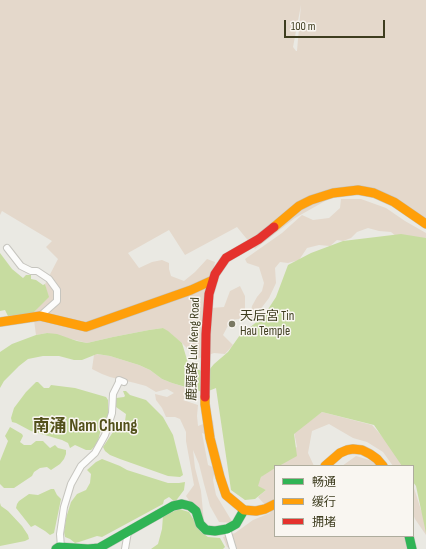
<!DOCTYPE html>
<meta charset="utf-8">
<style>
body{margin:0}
#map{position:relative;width:426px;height:549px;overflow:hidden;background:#eae9e3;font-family:"Sofia Sans Condensed","Noto Sans SC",sans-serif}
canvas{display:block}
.legend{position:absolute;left:274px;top:465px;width:140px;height:72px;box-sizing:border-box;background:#f9f6f1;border:1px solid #aeac9d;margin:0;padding:5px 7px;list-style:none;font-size:12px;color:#3e3d1f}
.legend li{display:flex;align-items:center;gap:8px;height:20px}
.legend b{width:20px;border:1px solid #aeac9d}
.scale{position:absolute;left:284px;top:20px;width:101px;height:18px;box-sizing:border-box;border:2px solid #3e3d1f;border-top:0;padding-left:5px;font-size:12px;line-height:14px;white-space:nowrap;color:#3e3d1f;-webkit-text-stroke:3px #f9f6f1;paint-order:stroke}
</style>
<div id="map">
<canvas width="426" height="549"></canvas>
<ul class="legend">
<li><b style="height:5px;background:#30b455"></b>畅通</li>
<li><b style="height:5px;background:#ff9f0a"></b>缓行</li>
<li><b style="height:5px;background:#e5322d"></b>拥堵</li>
</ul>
<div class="scale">100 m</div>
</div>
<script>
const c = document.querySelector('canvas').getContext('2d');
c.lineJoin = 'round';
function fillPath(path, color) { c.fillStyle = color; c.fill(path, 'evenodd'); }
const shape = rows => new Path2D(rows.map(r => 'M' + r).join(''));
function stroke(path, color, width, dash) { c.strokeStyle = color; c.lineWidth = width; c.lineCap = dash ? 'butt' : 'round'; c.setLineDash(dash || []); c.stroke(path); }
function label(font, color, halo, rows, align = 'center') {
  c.font = font + ' "Sofia Sans Condensed","Noto Sans SC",sans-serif'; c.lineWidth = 3; c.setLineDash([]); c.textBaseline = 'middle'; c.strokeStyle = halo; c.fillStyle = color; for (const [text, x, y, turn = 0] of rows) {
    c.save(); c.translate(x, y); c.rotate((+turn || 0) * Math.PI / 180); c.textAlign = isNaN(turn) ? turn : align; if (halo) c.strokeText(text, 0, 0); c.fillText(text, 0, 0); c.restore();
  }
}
const green = shape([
 [0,0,426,0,426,223,389,202,349,192,334,196,295,218,255,249,237,227,185,255,169,230,128,253,139,268,152,262,162,260,169,263,169,269,171,276,184,281,195,272,207,259,215,262,211,282,211,308,224,307,230,291,240,286,245,296,245,312,239,319,231,320,223,335,233,345,225,354,214,353,197,359,182,343,163,328,149,330,113,337,87,343,47,333,36,335,33,313,48,296,45,284,58,259,46,247,52,241,2,211,0,215],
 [301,5,297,51,296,51,293,47],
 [341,199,361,199,386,208,405,221,426,233,426,252,402,241,391,232,379,231,368,228,357,232,351,238,343,241,337,240,330,246,319,245,307,248,299,260,288,263,280,262,275,268,276,283,269,298,253,319,250,317,252,306,257,297,262,291,264,283,259,267,247,263,245,259,282,233,302,215,313,220,329,218,340,208],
 [96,354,110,356,139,365,150,370,162,379,172,383,188,388,193,392,183,400,198,405,197,416,198,426,213,420,215,438,202,433,208,465,215,468,213,480,216,495,233,523,219,522,210,506,204,484,199,464,193,450,195,468,201,491,204,522,186,496,194,485,186,441,186,432,180,419,175,417,166,417,162,408,156,400,155,394,167,397,174,393,167,389,156,392,146,386,135,383,110,377,102,374,92,369,94,355],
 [322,412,372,425,406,463,407,466,393,466,383,452,367,442,353,438,329,424,312,431,308,453,314,466,275,466,275,500,265,505,258,497,266,490,257,487,261,477,289,452,297,447,294,432],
 [356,456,376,462,378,466,342,466],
 [413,485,421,510,426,520,426,535,415,519,413,514],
 [275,501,275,536,410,536,414,549,231,549,227,547,223,537,235,533,253,520,270,513]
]);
const water = shape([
 [401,234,426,238,426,533,416,486,413,482,413,466,402,466,374,425,322,412,294,434,297,456,279,466,275,466,275,468,261,477,258,486,266,490,255,499,245,500,231,490,216,388,206,392,199,391,172,383,162,379,150,370,139,365,110,356,97,354,82,360,74,360,59,356,43,356,28,359,19,366,4,381,0,388,0,352,12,344,36,335,47,333,57,334,77,341,87,343,113,337,149,330,163,328,168,331,182,343,188,363,191,366,202,371,209,370,214,364,228,352,240,335,263,317,276,297,288,265,311,253,343,241],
 [0,253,12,269,23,278,26,275,31,275,31,279,36,280,43,285,45,284,49,297,33,313,8,316,5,310,0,311],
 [36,382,38,382,44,388,49,388,51,385,75,388,106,397,108,400,108,415,102,425,98,441,95,446,91,450,86,450,75,445,70,448,68,443,62,440,31,431,16,423,12,422,11,418,14,408,26,392],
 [123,391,126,391,130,395,146,400,163,417,173,435,183,475,180,477,168,476,120,459,110,455,105,451,103,447,115,429,122,426,125,421,126,414,116,407,115,404,115,399,116,398,124,397,125,396],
 [10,427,22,434,23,436,20,442,24,445,31,445,36,441,43,441,50,448,55,445,58,448,66,450,66,454,64,459,60,464,51,470,47,467,40,468,34,472,32,476,14,488,4,488,0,484,0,461,8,441,5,436],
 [102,459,120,466,127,470,168,483,179,483,185,482,184,490,175,502,169,497,164,500,163,504,102,537,97,536,79,542,75,543,70,539,65,537,64,532,66,518,71,502,77,494,86,490,90,483,91,474,87,470,96,462],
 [51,489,54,489,57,495,61,499,54,533,50,535,45,531,35,525,31,527,16,508,17,504,19,501,29,494,38,495],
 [0,503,1,506,8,511,22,526,28,535,29,539,25,541,0,546],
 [179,509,189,512,201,532,208,537,220,538,225,547,223,549,151,549,158,544,162,529,163,516]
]);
const street = shape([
 [7,248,21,266,31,271,37,271,49,279,57,290,57,301,40,316],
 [227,529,233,549],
 [61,547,60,534,64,507,71,484,81,466,95,453,105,435,112,413,113,394,119,382,119,380,124,382],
 [125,549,128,532]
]);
const fast = shape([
 [409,536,412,549],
 [56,549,59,547,88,549,99,548,173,506,182,504,190,506,196,511,200,524,206,530,215,531,227,529,236,524,244,510]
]);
const slow = shape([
 [274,227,299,206,311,200,333,193,358,190,374,193,394,202,426,224],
 [0,322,40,316,86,327,191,290,213,280],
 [205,397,205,404,210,438,220,477,226,495,244,510,256,511,265,509,275,504],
 [325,466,340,453,347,450,353,449,362,450,370,454,377,459,383,466]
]);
const jam = shape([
 [205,397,206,334,209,294,215,274,226,258,259,239,274,227]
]);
const markers = [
 [232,324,4,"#7a7964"]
];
const poiNames = [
 ["天后宮 Tin",240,317],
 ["Hau Temple",240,332]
];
const streetNames = [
 ["鹿頸路 Luk Keng Road",194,349,-88]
];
const districtNames = [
 ["南涌 Nam Chung",85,427]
];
fillPath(green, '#e4d8cb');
fillPath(water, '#c7dca0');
stroke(street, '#c6c5bf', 8);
stroke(fast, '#c5c4bd', 10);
stroke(slow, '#c5c4bd', 10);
stroke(jam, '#c5c4bd', 10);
stroke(street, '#fcfcfb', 6);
stroke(fast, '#30b455', 9);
stroke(slow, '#ff9f0a', 9);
stroke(jam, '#e5322d', 9);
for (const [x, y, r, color] of markers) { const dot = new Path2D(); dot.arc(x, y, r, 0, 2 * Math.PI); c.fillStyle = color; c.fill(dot); stroke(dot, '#f9f6f1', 1.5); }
label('13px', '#3e3d1f', '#f9f6f1', poiNames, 'left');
label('13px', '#3e3d1f', '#f9f6f1', streetNames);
label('bold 17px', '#52501a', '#f9f6f1', districtNames);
</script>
